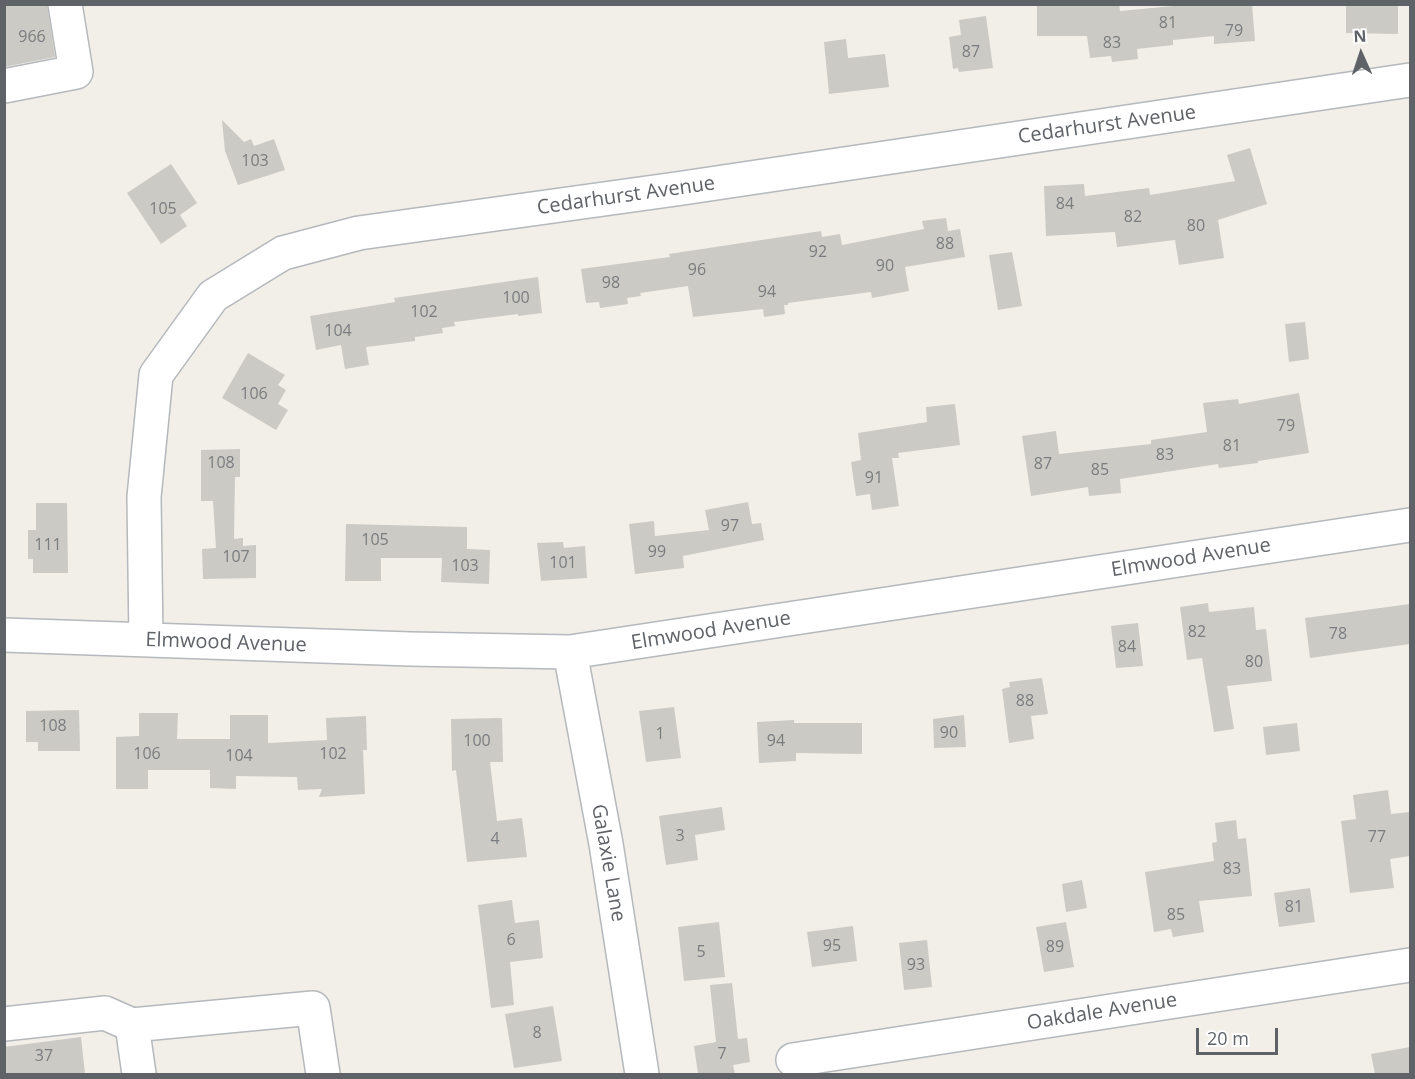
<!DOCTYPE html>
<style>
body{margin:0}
#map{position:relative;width:1415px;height:1079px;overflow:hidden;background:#f1efe8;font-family:"Open Sans",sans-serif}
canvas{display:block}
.frame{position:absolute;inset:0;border:6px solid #5f6368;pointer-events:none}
.north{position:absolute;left:1331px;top:24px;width:60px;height:60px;-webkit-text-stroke:4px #fff;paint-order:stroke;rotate:357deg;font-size:16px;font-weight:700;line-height:24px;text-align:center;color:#5f6368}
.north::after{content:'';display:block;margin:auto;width:21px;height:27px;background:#5f6368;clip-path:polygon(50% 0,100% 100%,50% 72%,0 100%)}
.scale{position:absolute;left:1196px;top:1028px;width:82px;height:27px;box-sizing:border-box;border:3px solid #5f6368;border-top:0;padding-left:8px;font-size:18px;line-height:21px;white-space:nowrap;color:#5f6368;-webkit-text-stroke:4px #fff;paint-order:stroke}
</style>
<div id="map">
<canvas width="1415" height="1079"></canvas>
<div class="frame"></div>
<div class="north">N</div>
<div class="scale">20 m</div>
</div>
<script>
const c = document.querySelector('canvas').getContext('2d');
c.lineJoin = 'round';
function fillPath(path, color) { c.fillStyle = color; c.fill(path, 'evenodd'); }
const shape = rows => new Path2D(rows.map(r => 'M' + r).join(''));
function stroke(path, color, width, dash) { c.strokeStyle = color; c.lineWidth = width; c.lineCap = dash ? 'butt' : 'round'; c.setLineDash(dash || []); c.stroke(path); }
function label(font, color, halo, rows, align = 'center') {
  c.font = font + ' "Open Sans",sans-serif'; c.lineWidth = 4.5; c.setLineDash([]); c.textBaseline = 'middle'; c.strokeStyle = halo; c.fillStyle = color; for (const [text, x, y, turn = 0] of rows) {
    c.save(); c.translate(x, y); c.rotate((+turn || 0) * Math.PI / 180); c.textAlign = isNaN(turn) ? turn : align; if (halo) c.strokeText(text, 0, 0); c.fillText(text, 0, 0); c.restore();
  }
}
const building = shape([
 [4,4,47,4,55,57,4,67],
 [1037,4,1119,4,1120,11,1195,4,1252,4,1255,41,1214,44,1214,36,1173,40,1173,45,1137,49,1138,59,1112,62,1111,56,1090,58,1087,36,1037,36],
 [1346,4,1398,4,1398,34,1346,33],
 [986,16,993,68,959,72,958,68,953,69,949,37,961,35,959,20],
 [846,39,848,58,885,54,889,87,829,94,824,42],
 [222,120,244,142,251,139,254,146,274,139,285,170,238,185,225,151],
 [1250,148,1267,204,1218,220,1224,258,1179,265,1175,240,1117,247,1115,232,1046,236,1044,186,1084,184,1085,196,1149,188,1150,195,1235,181,1227,155],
 [171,164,197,203,180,215,187,226,161,244,127,193],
 [946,218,948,231,960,229,965,257,905,267,909,291,872,298,871,292,788,303,788,305,784,305,785,314,764,317,763,309,693,317,688,286,640,293,641,296,627,298,628,304,600,308,599,302,586,303,581,269,670,257,669,254,821,231,822,237,840,234,842,245,924,229,922,221],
 [1012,252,1022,306,998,310,989,255],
 [538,277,542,313,518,316,518,314,454,322,455,326,442,328,443,333,415,337,415,341,366,347,369,365,345,369,341,345,316,350,310,316,395,302,394,298],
 [1305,322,1309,359,1289,362,1285,324],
 [248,353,285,375,278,385,286,390,278,404,288,410,276,430,222,398],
 [1299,393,1309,453,1258,461,1258,463,1219,468,1218,464,1120,479,1121,493,1089,496,1088,487,1031,496,1022,436,1056,431,1059,454,1151,444,1151,440,1207,432,1203,403,1238,399,1239,404],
 [955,404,960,445,898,453,899,458,892,458,899,506,872,510,870,494,856,496,851,462,861,460,858,433,927,422,926,407],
 [240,449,240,477,235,477,234,539,243,538,243,546,256,545,256,578,203,579,202,549,216,548,213,501,201,501,201,450],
 [748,502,752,524,761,523,764,540,683,556,684,568,635,574,629,524,654,521,655,536,709,530,705,510],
 [36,503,67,503,68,573,33,573,33,559,28,559,28,530,36,530],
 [346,524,467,527,467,549,490,550,489,584,441,582,442,558,381,558,381,581,345,581],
 [563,542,564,548,585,546,587,578,541,581,537,543],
 [1208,603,1209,612,1254,607,1256,630,1266,629,1272,681,1227,686,1234,729,1214,732,1202,658,1187,660,1180,607],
 [1410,604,1410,644,1310,658,1305,618],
 [1138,623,1143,666,1116,668,1111,626],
 [1042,678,1048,714,1031,716,1034,739,1009,743,1002,689,1010,687,1009,682],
 [674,707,681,758,646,762,639,711],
 [79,710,80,751,38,751,38,742,26,742,26,711],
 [139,713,178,713,177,739,230,739,230,715,268,715,268,743,327,740,326,718,366,716,367,750,363,750,365,794,319,797,322,789,298,790,297,777,236,776,236,789,210,788,210,770,148,770,148,789,116,789,116,737,139,736],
 [964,715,966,747,934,748,933,719],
 [502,718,503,762,490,762,497,821,522,818,527,857,467,862,456,770,452,771,451,719],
 [794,720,794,723,862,723,862,754,796,753,796,761,759,763,757,722],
 [1297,723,1300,751,1266,755,1263,727],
 [1388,790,1391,814,1410,812,1410,856,1390,859,1394,888,1350,893,1341,821,1356,819,1353,795],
 [722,807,725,830,695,835,698,860,666,865,659,816],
 [1236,820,1238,839,1246,838,1252,896,1199,901,1204,932,1173,937,1171,929,1154,932,1145,872,1214,861,1212,843,1217,842,1215,823],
 [1082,880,1087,908,1066,912,1062,884],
 [1310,888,1315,922,1279,927,1274,893],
 [512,900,515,923,539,920,543,958,510,962,514,1005,491,1008,478,905],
 [719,922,725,977,684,981,678,927],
 [1066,922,1074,967,1044,972,1036,927],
 [853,926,857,961,812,967,807,932],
 [927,940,932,987,904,990,899,943],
 [732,983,738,1039,747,1038,750,1062,733,1065,735,1074,698,1074,694,1046,716,1042,710,985],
 [553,1006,562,1061,514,1068,505,1014],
 [81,1037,85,1074,4,1074,4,1047],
 [1410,1047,1410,1074,1375,1074,1371,1054]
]);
const minor = shape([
 [4,86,76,72,65,4],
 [4,635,410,649,570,652,1410,525],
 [146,640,144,497,156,375,213,296,283,253,359,233,676,189,1410,80],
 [570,652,606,844,642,1074],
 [4,1024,105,1013,132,1025,313,1008,323,1074],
 [132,1025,139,1074],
 [793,1060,1410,965]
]);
const numberNames = [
 ["81",1168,23],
 ["79",1234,31],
 ["966",32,37],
 ["83",1112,43],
 ["87",971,52],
 ["103",255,161],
 ["84",1065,204],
 ["105",163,209],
 ["82",1133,217],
 ["80",1196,226],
 ["88",945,244],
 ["92",818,252],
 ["90",885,266],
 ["96",697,270],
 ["98",611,283],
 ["94",767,292],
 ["100",516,298],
 ["102",424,312],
 ["104",338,331],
 ["106",254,394],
 ["79",1286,426],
 ["81",1232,446],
 ["83",1165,455],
 ["108",221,463],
 ["87",1043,464],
 ["85",1100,470],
 ["91",874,478],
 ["97",730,526],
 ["105",375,540],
 ["111",48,545],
 ["99",657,552],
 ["107",236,557],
 ["101",563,563],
 ["103",465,566],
 ["82",1197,632],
 ["78",1338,634],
 ["84",1127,647],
 ["80",1254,662],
 ["88",1025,701],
 ["108",53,726],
 ["90",949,733],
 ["1",660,734],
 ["100",477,741],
 ["94",776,741],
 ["106",147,754],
 ["102",333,754],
 ["104",239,756],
 ["3",680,836],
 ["77",1377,837],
 ["4",495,839],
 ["83",1232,869],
 ["81",1294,907],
 ["85",1176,915],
 ["6",511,940],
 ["95",832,946],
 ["89",1055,947],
 ["5",701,952],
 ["93",916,965],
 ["8",537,1033],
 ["7",722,1054],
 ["37",44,1056]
];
const streetNames = [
 ["Cedarhurst Avenue",1107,125,-8],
 ["Cedarhurst Avenue",626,196,-8],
 ["Elmwood Avenue",1191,558,-9],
 ["Elmwood Avenue",711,631,-9],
 ["Elmwood Avenue",226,643,2],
 ["Galaxie Lane",608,863,80],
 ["Oakdale Avenue",1102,1012,-9]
];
fillPath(building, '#cccac5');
stroke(minor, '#b5b8bc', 36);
stroke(minor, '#fff', 33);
label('16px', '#7a7d7f', null, numberNames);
label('20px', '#5f6368', '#fff', streetNames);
</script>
